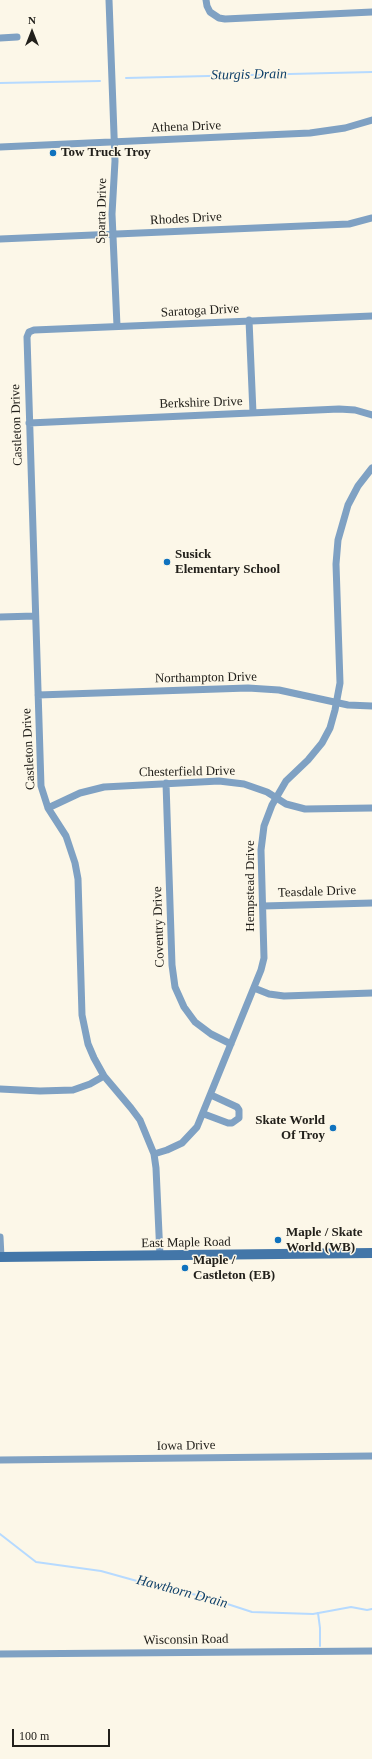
<!DOCTYPE html>
<style>
body{margin:0}
#map{position:relative;width:372px;height:1759px;overflow:hidden;background:#fcf7e8;font-family:"Times New Roman",serif}
canvas{display:block}
.north{position:absolute;left:12px;top:12px;width:40px;height:40px;-webkit-text-stroke:3px #fcf7e8;paint-order:stroke;rotate:0deg;font-size:11px;font-weight:700;line-height:16px;text-align:center;color:#22201b}
.north::after{content:'';display:block;margin:auto;width:14px;height:18px;background:#22201b;clip-path:polygon(50% 0,100% 100%,50% 72%,0 100%)}
.scale{position:absolute;left:12px;top:1729px;width:98px;height:18px;box-sizing:border-box;border:2px solid #22201b;border-top:0;padding-left:5px;font-size:12px;line-height:14px;white-space:nowrap;color:#22201b;-webkit-text-stroke:3px #fcf7e8;paint-order:stroke}
</style>
<div id="map">
<canvas width="372" height="1759"></canvas>
<div class="north">N</div>
<div class="scale">100 m</div>
</div>
<script>
const c = document.querySelector('canvas').getContext('2d');
c.lineJoin = 'round';
const shape = rows => new Path2D(rows.map(r => 'M' + r).join(''));
function stroke(path, color, width, dash) { c.strokeStyle = color; c.lineWidth = width; c.lineCap = dash ? 'butt' : 'round'; c.setLineDash(dash || []); c.stroke(path); }
function label(font, color, halo, rows, align = 'center') {
  c.font = font + ' "Times New Roman",serif'; c.lineWidth = 3; c.setLineDash([]); c.textBaseline = 'middle'; c.strokeStyle = halo; c.fillStyle = color; for (const [text, x, y, turn = 0] of rows) {
    c.save(); c.translate(x, y); c.rotate((+turn || 0) * Math.PI / 180); c.textAlign = isNaN(turn) ? turn : align; if (halo) c.strokeText(text, 0, 0); c.fillText(text, 0, 0); c.restore();
  }
}
const stream = shape([
 [126,78,372,72],
 [0,83,100,81],
 [0,1534,36,1562,101,1571,155,1586,206,1597,252,1612,313,1614,351,1607,367,1610,372,1609],
 [318,1613,320,1628,320,1646]
]);
const minor = shape([
 [109,0,115,161,112,214,117,326],
 [206,0,207,6,210,12,219,18,225,19,372,12],
 [0,38,17,37],
 [0,147,310,133,345,128,372,120],
 [0,239,349,224,372,218],
 [249,320,253,413],
 [29,423,339,409,355,410,372,415],
 [0,617,35,616],
 [38,695,248,688,279,690,348,705,372,706],
 [166,783,172,965,175,987,184,1007,195,1022,211,1034,231,1044],
 [48,808,80,793,104,787,219,781,244,784,267,792,286,804,305,809,372,808],
 [263,906,372,903],
 [254,988,269,994,284,996,372,993],
 [0,1089,40,1091,73,1090,90,1084,104,1076],
 [204,1114,228,1123,232,1123,239,1118,239,1110,237,1107,211,1095],
 [154,1154,167,1150,182,1143,197,1127,261,970,264,958,261,850,264,826,272,805,286,781,308,760,322,743,330,728,335,710,340,683,336,564,338,540,348,505,358,486,372,468],
 [0,1237,1,1257],
 [160,1256,156,1168,154,1154,140,1120,131,1108,104,1076,94,1058,88,1044,82,1015,78,879,75,863,66,836,48,808,41,786,27,337,29,332,34,330,372,316],
 [0,1460,372,1456],
 [0,1654,372,1651]
]);
const secondary = shape([
 [0,1257,372,1253]
]);
const markers = [
 [53,153,4,"#0f72be"],
 [167,562,4,"#0f72be"],
 [333,1128,4,"#0f72be"],
 [278,1240,4,"#0f72be"],
 [185,1268,4,"#0f72be"]
];
const streetNames = [
 ["Athena Drive",186,127,-2],
 ["Sparta Drive",102,211,-89],
 ["Rhodes Drive",186,219,-3],
 ["Saratoga Drive",200,311,-3],
 ["Berkshire Drive",201,403,-2],
 ["Castleton Drive",17,425,-92],
 ["Northampton Drive",206,678,-1],
 ["Castleton Drive",29,749,-93],
 ["Chesterfield Drive",187,772,-1],
 ["Hempstead Drive",251,886,-90],
 ["Teasdale Drive",317,892,-2],
 ["Coventry Drive",159,927,-92],
 ["East Maple Road",186,1243,-1],
 ["Iowa Drive",186,1446,-1],
 ["Wisconsin Road",186,1640,-1]
];
const poiNames = [
 ["Tow Truck Troy",61,153],
 ["Susick",175,555],
 ["Elementary School",175,570],
 ["Skate World",325,1121,"right"],
 ["Of Troy",325,1136,"right"],
 ["Maple / Skate",286,1233],
 ["World (WB)",286,1248],
 ["Maple /",193,1261],
 ["Castleton (EB)",193,1276]
];
const waterNames = [
 ["Sturgis Drain",249,75,-1],
 ["Hawthorn Drain",182,1592,15]
];
stroke(stream, '#b6daff', 2);
stroke(minor, '#7fa1c3', 7);
stroke(secondary, '#4376a8', 10);
for (const [x, y, r, color] of markers) { const dot = new Path2D(); dot.arc(x, y, r, 0, 2 * Math.PI); c.fillStyle = color; c.fill(dot); stroke(dot, '#fcf7e8', 1.5); }
label('13px', '#22201b', '#fcf7e8', streetNames);
label('bold 13px', '#22201b', '#fcf7e8', poiNames, 'left');
label('italic 14px', '#0e3f68', '#fcf7e8', waterNames);
</script>
